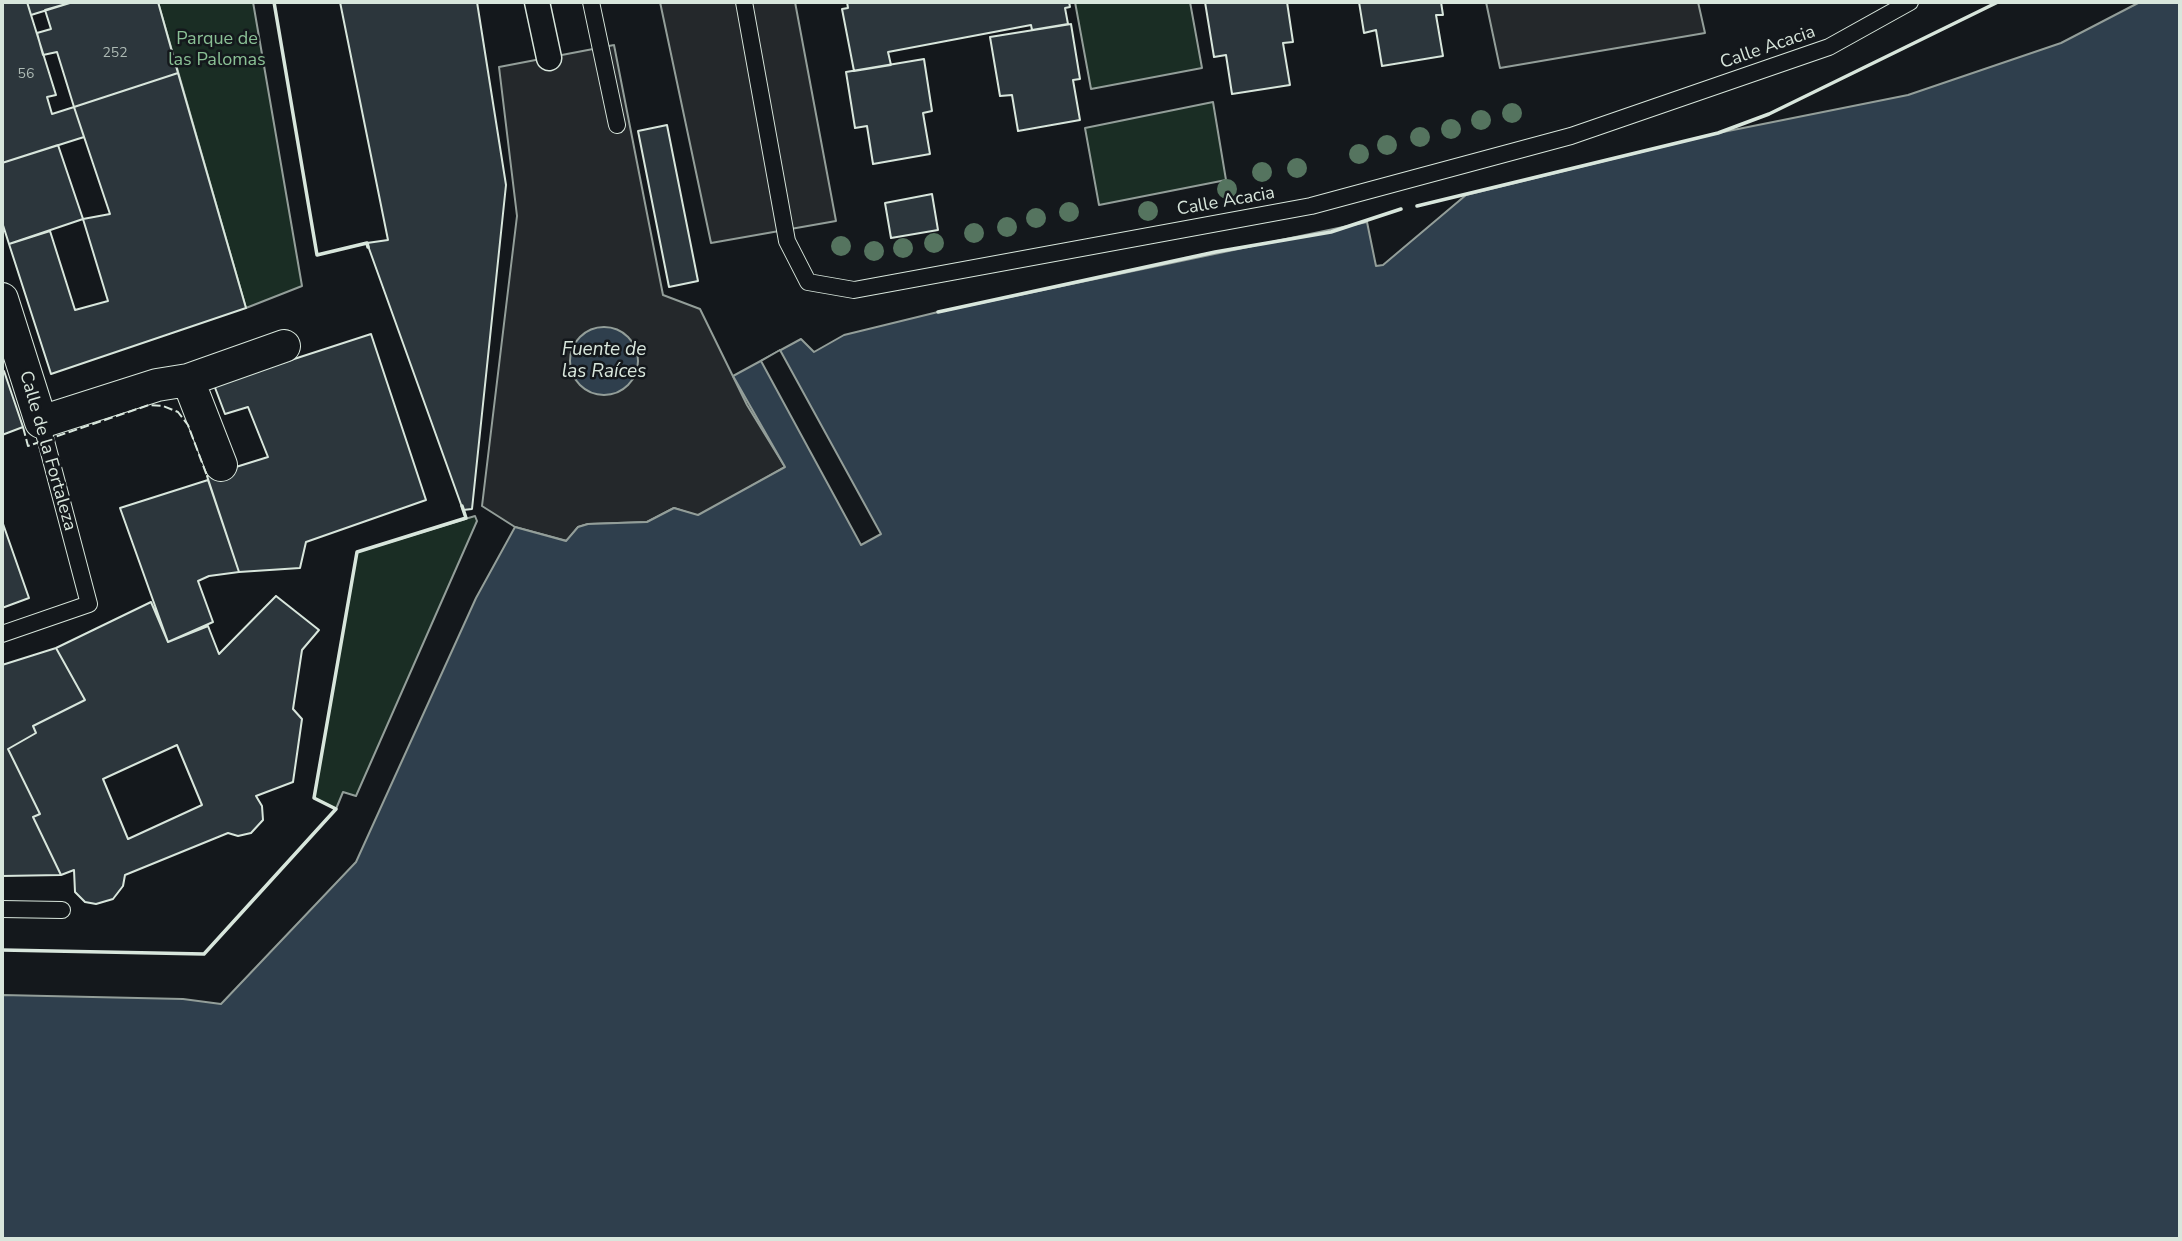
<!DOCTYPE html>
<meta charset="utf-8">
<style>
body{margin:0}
#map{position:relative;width:2182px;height:1241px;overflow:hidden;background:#14181c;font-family:"Nunito Sans",sans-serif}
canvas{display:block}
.frame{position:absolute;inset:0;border:4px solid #d8e6dc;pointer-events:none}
</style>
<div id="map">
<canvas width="2182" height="1241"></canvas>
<div class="frame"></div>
</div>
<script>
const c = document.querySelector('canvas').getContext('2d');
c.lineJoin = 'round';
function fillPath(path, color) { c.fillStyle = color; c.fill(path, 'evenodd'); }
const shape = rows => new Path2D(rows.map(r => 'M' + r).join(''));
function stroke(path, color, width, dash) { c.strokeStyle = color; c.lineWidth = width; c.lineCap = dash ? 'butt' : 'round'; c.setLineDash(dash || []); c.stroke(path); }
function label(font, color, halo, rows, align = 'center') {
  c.font = font + ' "Nunito Sans",sans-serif'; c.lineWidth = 5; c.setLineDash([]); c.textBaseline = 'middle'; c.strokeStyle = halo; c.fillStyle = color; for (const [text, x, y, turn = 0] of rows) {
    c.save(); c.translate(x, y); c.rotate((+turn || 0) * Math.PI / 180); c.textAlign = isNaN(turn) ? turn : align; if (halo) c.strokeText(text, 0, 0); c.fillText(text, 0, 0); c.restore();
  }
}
const green = shape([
 [158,2,253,2,302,286,246,308,158,2],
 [1075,2,1190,2,1202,68,1091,89,1075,2],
 [1213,102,1226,180,1099,205,1085,128,1213,102],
 [475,516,477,521,356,796,343,792,336,809,314,798,357,552,475,516]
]);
const parking = shape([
 [660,2,795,2,836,221,711,243,660,2],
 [1486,2,1698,2,1705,33,1500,68,1486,2],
 [614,45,663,295,700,309,747,405,785,467,698,516,674,508,647,522,588,524,578,527,567,541,515,527,482,506,517,216,499,67,614,45]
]);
const water = shape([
 [2140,2,2180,2,2180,1239,2,1239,2,995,183,999,221,1004,356,862,476,598,515,527,566,541,578,527,588,524,647,522,674,508,698,515,785,467,733,376,801,339,814,352,844,335,938,312,1367,222,1376,266,1383,265,1466,195,1718,133,1908,95,2061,43,2140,2],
 '570 361a34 34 0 1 1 68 0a34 34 0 1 1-68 0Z'
]);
const pier = shape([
 [780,350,881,534,861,545,761,361,780,350]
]);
const building = shape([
 [2,2,27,2,56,95,47,97,52,114,74,107,84,137,2,163,2,2],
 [27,2,73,2,31,15,27,2],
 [73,2,158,2,178,73,74,107,57,52,43,55,37,33,51,29,45,10,73,2],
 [340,2,477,2,506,185,472,509,463,510,367,243,388,240,340,2],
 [847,2,1069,2,1070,7,1065,8,1068,24,1032,30,1031,25,888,52,891,65,854,71,842,9,848,8,847,2],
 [1205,2,1287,2,1293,42,1283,43,1290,85,1232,94,1226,55,1214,57,1205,2],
 [1359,2,1441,2,1443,15,1436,15,1443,56,1382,66,1376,30,1364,33,1359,2],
 [1071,24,1080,79,1073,80,1080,120,1018,131,1012,95,1000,96,990,37,1071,24],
 [924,59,932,111,923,113,930,154,873,164,867,126,855,128,846,72,924,59],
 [178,73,246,308,51,374,9,244,50,231,75,310,108,301,83,219,110,214,74,107,178,73],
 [667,125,698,281,669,287,638,131,667,125],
 [58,145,83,219,9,244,2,222,2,163,58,145],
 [932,194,938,230,891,238,885,203,932,194],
 [371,334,426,500,306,542,300,568,239,572,207,476,268,457,248,407,225,414,214,385,371,334],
 [2,371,4,371,23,427,2,435,2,371],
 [208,480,239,572,209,576,198,581,213,622,168,642,120,508,208,480],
 [2,521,29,598,2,608,2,521],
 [276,596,319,630,302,650,293,709,302,719,293,782,256,796,262,806,263,820,251,833,238,836,228,833,125,875,123,886,113,899,96,904,85,902,75,892,74,870,61,875,33,817,40,814,8,749,36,733,33,726,85,700,56,648,151,602,168,642,208,626,219,654,276,596],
 [177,745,202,805,128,839,103,779,177,745],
 [56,648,85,700,33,726,36,733,8,749,40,814,33,817,61,875,2,876,2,665,56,648]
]);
const service = shape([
 [591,2,617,125],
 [744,2,787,241,808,282,854,290,1311,206,1571,136,1829,47,1910,2],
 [2,634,89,604,41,422],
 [2,909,62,910]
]);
const pedestrian = shape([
 [537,2,549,58]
]);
const minor = shape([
 [2,299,41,422,157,385,188,380,221,465],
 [188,380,284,346]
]);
const fence = shape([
 [23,427,28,446,149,405,163,406,178,412,188,425,207,476]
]);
const wall = shape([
 [274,2,317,255,367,243,368,247],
 [1417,206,1718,133,1769,114,1998,2],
 [938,312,1215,252,1331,232,1401,209],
 [2,950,204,954,336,809,314,798,357,552,466,518,462,506]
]);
const trees = [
 [1512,113],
 [1481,120],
 [1451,129],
 [1420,137],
 [1387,145],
 [1359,154],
 [1297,168],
 [1262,172],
 [1227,189],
 [1148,211],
 [1069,212],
 [1036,218],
 [1007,227],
 [974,233],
 [934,243],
 [841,246],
 [903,248],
 [874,251]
];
const numberNames = [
 ["252",115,54],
 ["56",26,75]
];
const parkNames = [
 ["Parque de",217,40],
 ["las Palomas",217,61]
];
const streetNames = [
 ["Calle Acacia",1768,48,-19],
 ["Calle Acacia",1226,202,-10],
 ["Calle de la Fortaleza",47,451,74]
];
const waterNames = [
 ["Fuente de",604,350],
 ["las Raíces",604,372]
];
fillPath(green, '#1a2d24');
stroke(green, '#939e99', 2);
fillPath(parking, '#24282b');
stroke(parking, '#939e99', 2);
fillPath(water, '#2f3f4d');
stroke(water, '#939e99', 2);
fillPath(pier, '#14181c');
stroke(pier, '#939e99', 2);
fillPath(building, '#2c363c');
stroke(building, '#d8e6dc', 2);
stroke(service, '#d8e6dc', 18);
stroke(pedestrian, '#d8e6dc', 27);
stroke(minor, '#d8e6dc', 34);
stroke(service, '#14181c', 16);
stroke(pedestrian, '#14181c', 24);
stroke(minor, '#14181c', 32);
stroke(fence, '#d8e6dc', 2, [9, 3.5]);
stroke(wall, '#d8e6dc', 3.5);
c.fillStyle = '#55745f';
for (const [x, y] of trees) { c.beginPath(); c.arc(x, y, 10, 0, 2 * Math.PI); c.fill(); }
label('14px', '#adbab4', null, numberNames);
label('18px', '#8ac095', '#14181c', parkNames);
label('18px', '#d8e6dc', '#14181c', streetNames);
label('italic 19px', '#d8e6dc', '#14181c', waterNames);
</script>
